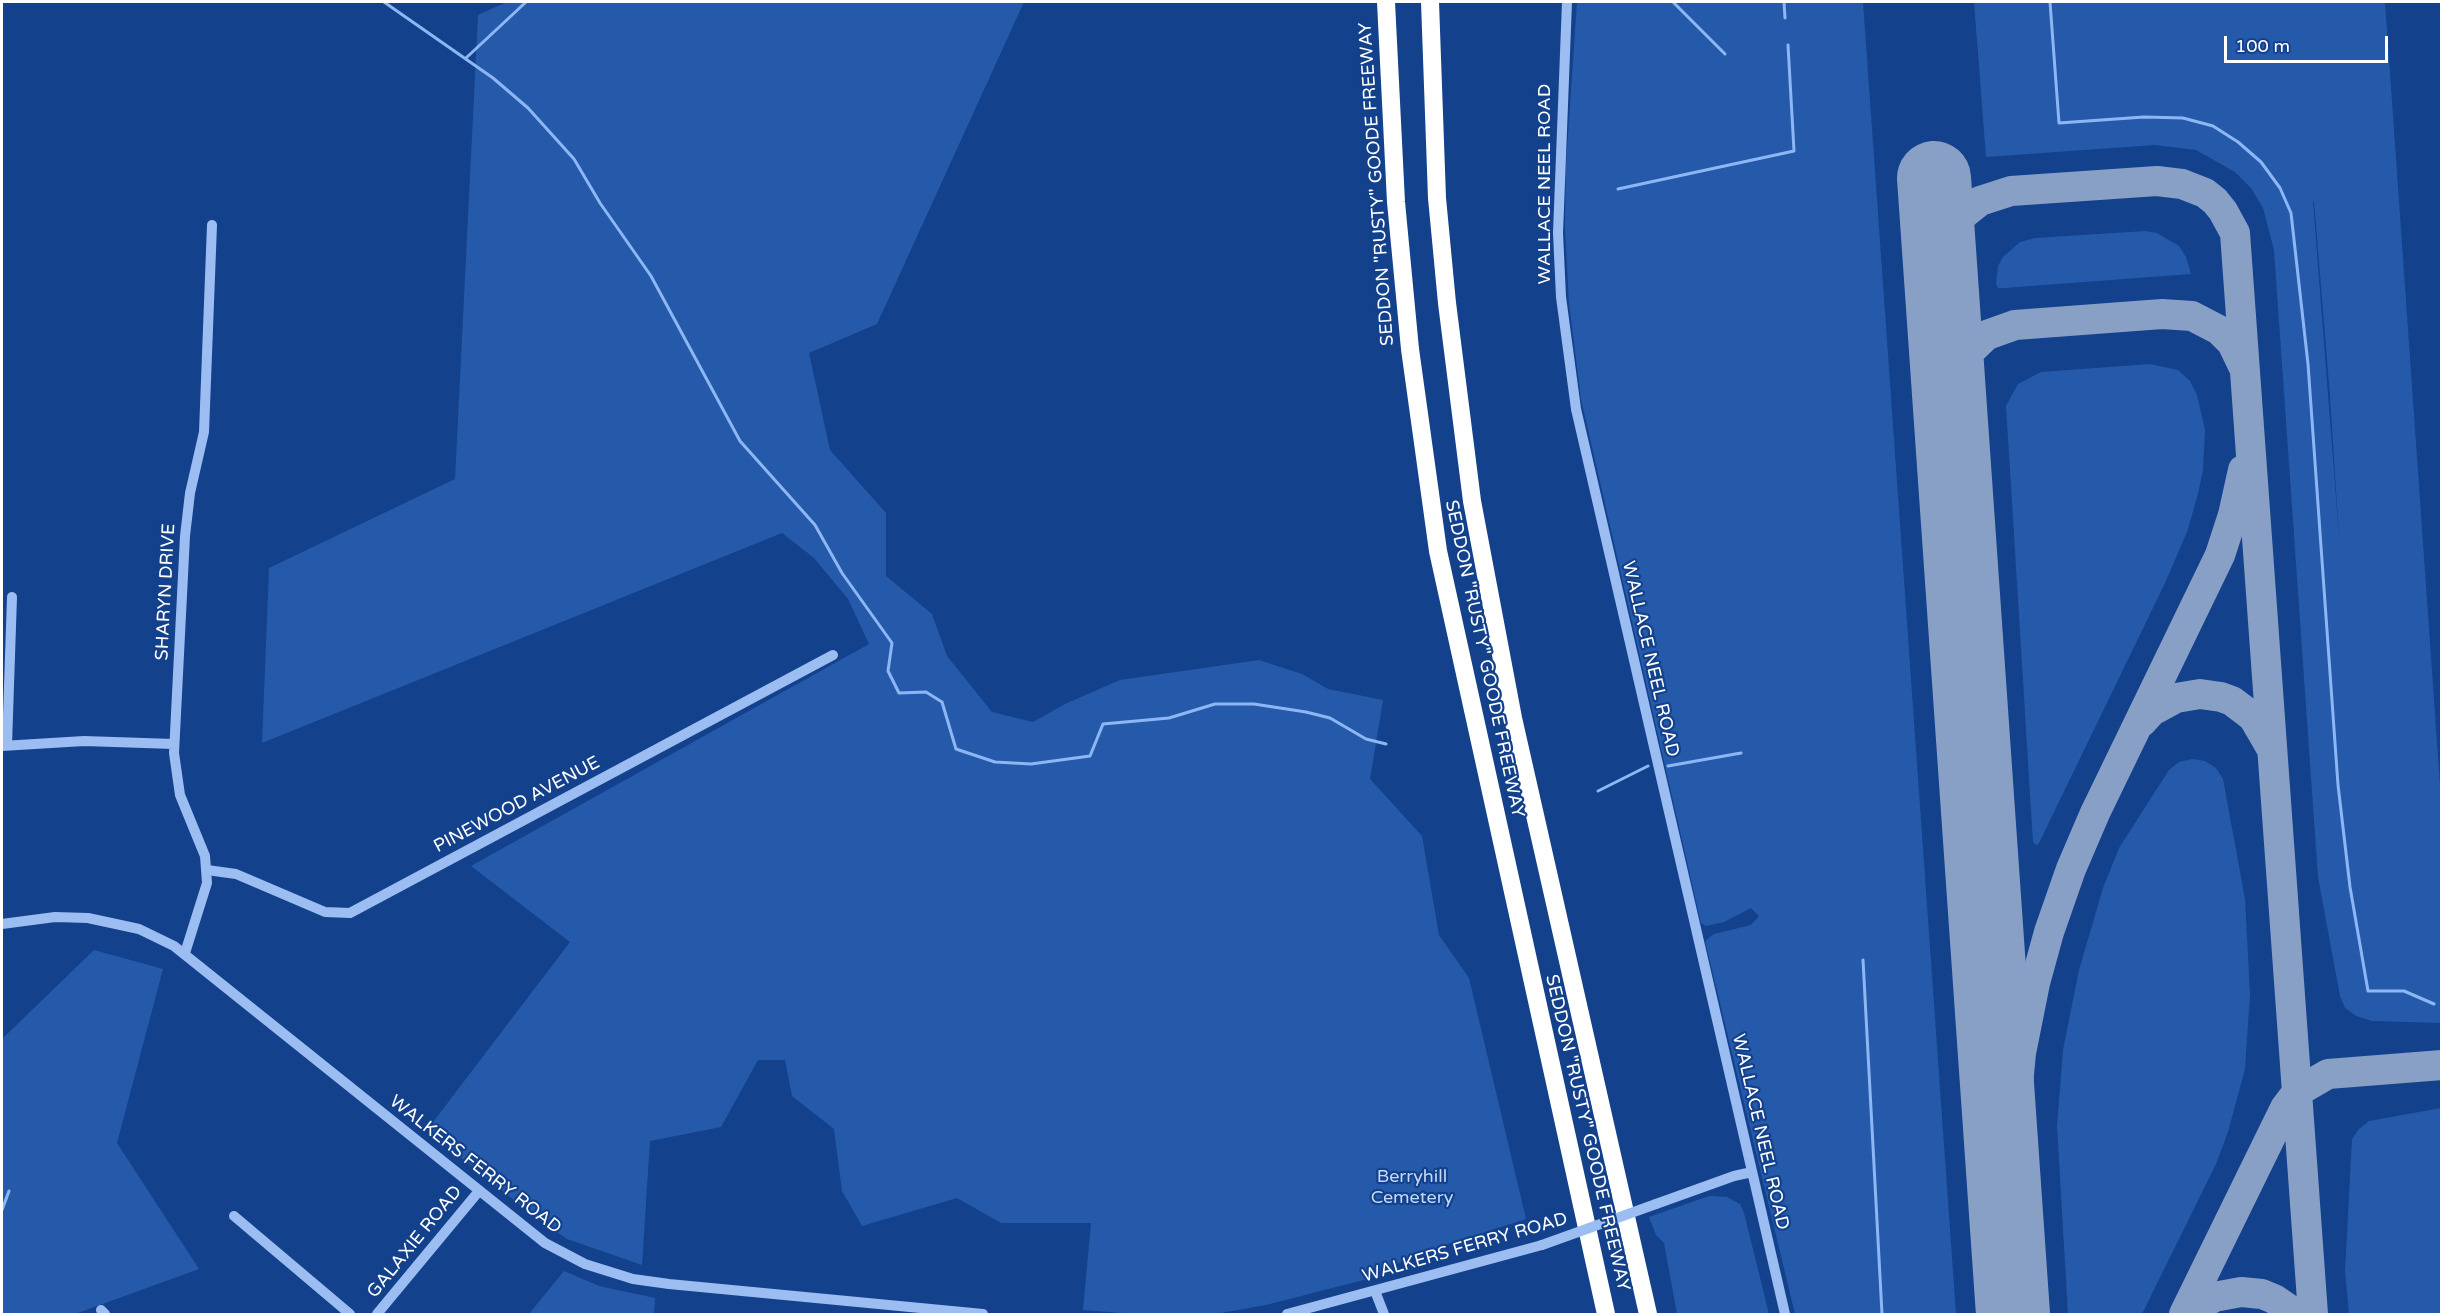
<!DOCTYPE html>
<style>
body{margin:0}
#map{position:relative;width:2443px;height:1316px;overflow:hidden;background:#13418c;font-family:"Varela Round",sans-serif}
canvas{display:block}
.frame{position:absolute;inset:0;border:3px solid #fff;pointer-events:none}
.scale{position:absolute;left:2224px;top:36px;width:164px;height:27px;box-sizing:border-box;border:3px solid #fff;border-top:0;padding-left:8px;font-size:18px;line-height:21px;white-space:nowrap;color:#fff;-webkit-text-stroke:4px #13418c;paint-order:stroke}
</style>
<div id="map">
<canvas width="2443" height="1316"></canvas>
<div class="frame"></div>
<div class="scale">100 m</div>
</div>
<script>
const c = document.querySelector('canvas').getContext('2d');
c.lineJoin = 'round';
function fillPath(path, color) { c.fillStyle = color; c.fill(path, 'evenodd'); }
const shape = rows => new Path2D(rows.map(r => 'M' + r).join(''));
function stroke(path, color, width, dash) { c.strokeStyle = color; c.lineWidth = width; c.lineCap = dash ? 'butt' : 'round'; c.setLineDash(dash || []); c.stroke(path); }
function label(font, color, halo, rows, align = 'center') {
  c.font = font + ' "Varela Round",sans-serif'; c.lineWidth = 4.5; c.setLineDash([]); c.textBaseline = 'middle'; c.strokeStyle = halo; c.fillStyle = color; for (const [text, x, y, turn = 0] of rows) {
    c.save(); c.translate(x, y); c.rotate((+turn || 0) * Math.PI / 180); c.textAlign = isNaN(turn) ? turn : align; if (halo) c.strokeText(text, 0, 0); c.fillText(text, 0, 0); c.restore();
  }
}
const green = shape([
 [507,2,1024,2,877,324,809,353,830,450,886,513,886,576,932,614,947,656,992,712,1033,722,1065,704,1120,680,1259,660,1302,674,1328,689,1383,700,1370,779,1422,836,1439,935,1469,978,1526,1219,1407,1257,1383,1275,1266,1305,1215,1314,1135,1314,1083,1310,1091,1223,1001,1223,957,1198,862,1226,842,1191,834,1129,792,1096,785,1060,758,1060,721,1127,650,1141,642,1265,567,1239,530,1213,427,1130,570,942,471,866,869,644,848,599,814,558,782,533,262,743,269,568,455,479,478,15],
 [1577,2,1863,2,1956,1314,1795,1314,1705,941,1714,934,1751,925,1759,916,1751,908,1724,922,1706,926,1701,923,1581,399,1569,303,1565,228,1566,164],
 [1974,2,2385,2,2441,799,2441,1023,2372,1021,2356,1016,2345,1008,2340,996,2318,877,2274,250,2263,208,2251,188,2235,172,2196,150,2155,145,1986,157],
 [2314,201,2330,396,2339,537,2313,201],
 [2145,231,2157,233,2179,246,2186,257,2191,274,2004,288,1998,288,1996,283,1998,266,2003,257,2020,242,2035,238],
 [2150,364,2178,370,2190,381,2197,395,2205,430,2203,470,2198,494,2187,532,2166,581,2039,843,2036,845,2033,842,2006,406,2018,384,2041,372],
 [2192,759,2205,761,2216,768,2223,779,2245,899,2250,994,2245,1069,2228,1132,2216,1164,2142,1314,2068,1314,2057,1126,2063,1050,2079,970,2103,888,2119,848,2169,770,2179,762],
 [94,950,163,969,117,1143,199,1269,75,1314,2,1314,2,1039],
 [2441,1108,2441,1314,2349,1314,2345,1271,2352,1139,2359,1129,2369,1121],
 [1709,1196,1727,1197,1740,1204,1744,1213,1769,1314,1677,1314,1664,1243,1656,1235,1649,1217],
 [564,1271,599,1286,655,1298,654,1314,529,1314]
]);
const stream = shape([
 [384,2,493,78,528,108,574,159,600,203,651,276,740,441,815,525,842,573,892,643,888,671,899,693,926,692,942,702,956,749,995,762,1031,764,1090,756,1103,724,1169,718,1215,704,1254,704,1306,712,1330,718,1366,739,1386,744],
 [1673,2,1725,54],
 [1784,2,1785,18],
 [2050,2,2059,123,2144,117,2183,118,2213,126,2238,142,2261,162,2280,188,2291,213,2308,364,2338,785,2350,887,2368,991,2404,991,2434,1004],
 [466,58,526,2],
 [1618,189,1794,151,1788,45],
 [1668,766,1741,753],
 [1598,791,1648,766],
 [1863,960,1882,1314],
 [2,1210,9,1191]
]);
const taxiway = shape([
 [1940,266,1943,241,1955,221,1980,201,2011,191,2157,181,2182,184,2205,193,2215,201,2223,211,2235,233,2313,1314],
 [1950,416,1953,381,1964,357,1987,335,2015,325,2162,314,2192,316,2219,330,2232,343,2244,368],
 [2142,722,2152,711,2176,698,2200,694,2221,697,2232,701,2253,717,2271,748],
 [2006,1208,2021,1053,2035,983,2049,932,2071,869,2095,813,2220,555,2233,515,2243,470],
 [2184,1314,2285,1108,2297,1092,2328,1074,2442,1065],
 [2187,1314,2214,1297,2241,1292,2262,1294,2274,1299,2296,1314]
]);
const runway = shape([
 [1934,178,2013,1314]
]);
const minor = shape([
 [1567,2,1558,233,1561,297,1576,409,1785,1314],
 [7,745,12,597],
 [2,746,84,741,174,744],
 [207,870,236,874,325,912,350,913,833,655],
 [2,924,55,917,88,918,139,929,174,946,545,1243,585,1264,633,1279,669,1284,983,1314],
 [185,953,207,883,205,856,180,795,174,753,185,536,190,493,204,432,212,225],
 [1656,1204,1734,1176,1752,1172],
 [234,1216,350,1314],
 [1375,1291,1384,1314],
 [101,1310,105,1314],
 [377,1314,479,1191],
 [1287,1314,1542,1245]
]);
const highway = shape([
 [1386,2,1396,202,1410,349,1438,551,1606,1314],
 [1430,2,1437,198,1447,303,1472,501,1513,718,1648,1314]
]);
const minorBridge = shape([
 [1542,1245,1656,1204]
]);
const streetNames = [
 ["SEDDON \"RUSTY\" GOODE FREEWAY",1377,184,-94],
 ["WALLACE NEEL ROAD",1545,184,-90],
 ["SHARYN DRIVE",166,592,-87],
 ["SEDDON \"RUSTY\" GOODE FREEWAY",1484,659,78],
 ["WALLACE NEEL ROAD",1650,659,77],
 ["PINEWOOD AVENUE",517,805,-28],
 ["WALLACE NEEL ROAD",1760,1132,77],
 ["SEDDON \"RUSTY\" GOODE FREEWAY",1587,1133,77],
 ["WALKERS FERRY ROAD",475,1165,38],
 ["GALAXIE ROAD",415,1242,-51],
 ["WALKERS FERRY ROAD",1465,1248,-16]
];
const parkNames = [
 ["Berryhill",1412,1177],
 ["Cemetery",1412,1198]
];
fillPath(green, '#255aab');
stroke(stream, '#8db7f4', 3);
stroke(taxiway, '#89a0c6', 30);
stroke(runway, '#89a0c6', 74);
stroke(minor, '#9bbdf1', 10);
stroke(highway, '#fff', 18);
stroke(minorBridge, '#9bbdf1', 10);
label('18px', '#fff', '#13418c', streetNames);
label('18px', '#c2d9fc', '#13418c', parkNames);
</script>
